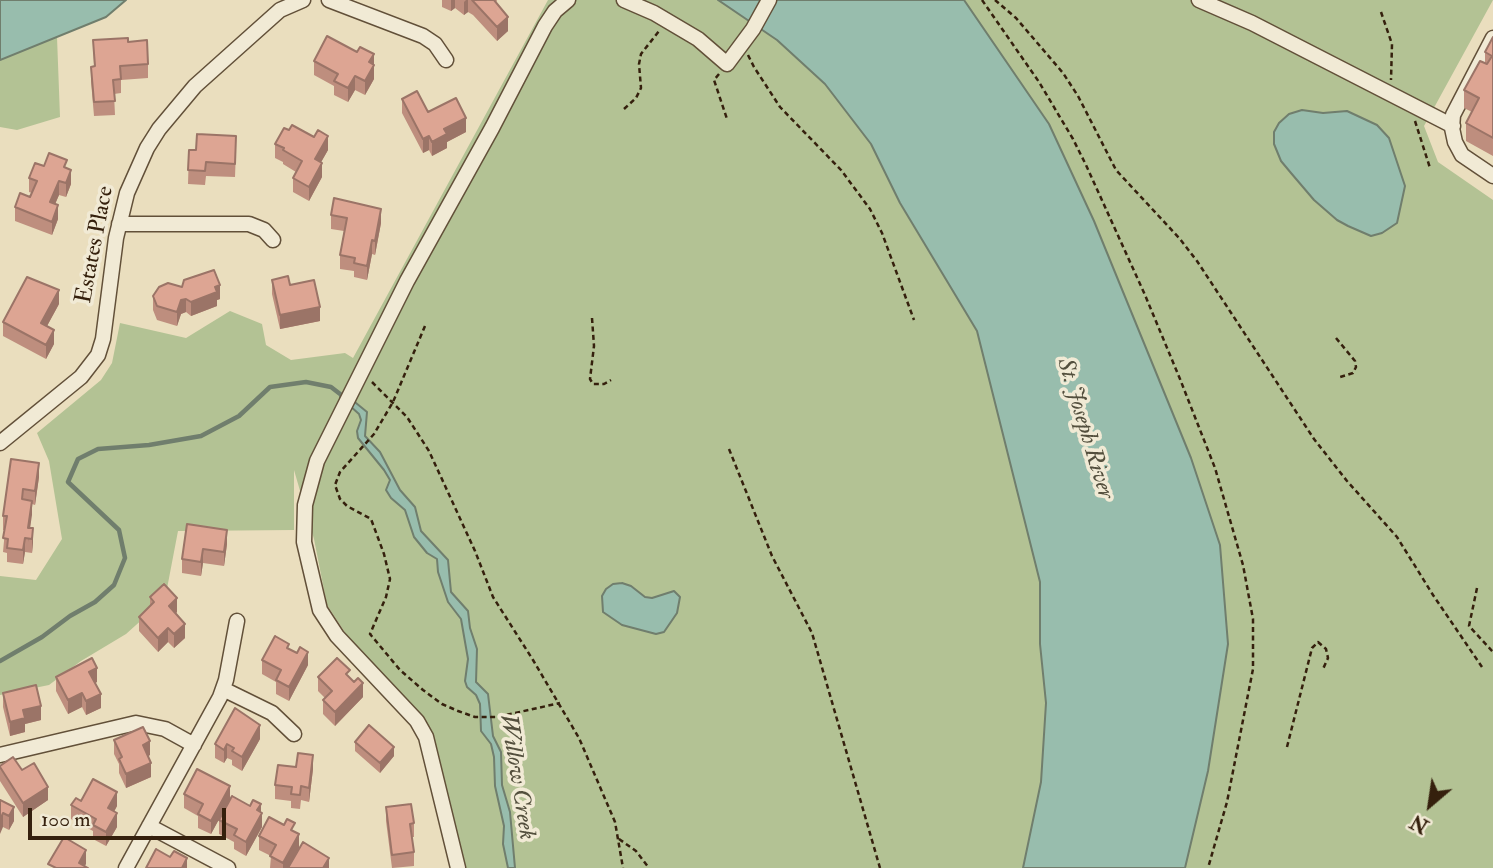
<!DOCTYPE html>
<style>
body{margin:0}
#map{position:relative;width:1493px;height:868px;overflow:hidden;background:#eadebe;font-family:"IM FELL Double Pica",serif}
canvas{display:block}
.north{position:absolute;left:1395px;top:770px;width:70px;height:70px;-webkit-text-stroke:5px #f1ead5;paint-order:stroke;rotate:209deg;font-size:19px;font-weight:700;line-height:28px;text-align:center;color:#35200d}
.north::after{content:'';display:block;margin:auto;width:24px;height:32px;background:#35200d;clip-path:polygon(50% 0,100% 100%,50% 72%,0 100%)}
.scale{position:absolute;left:28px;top:808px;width:198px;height:32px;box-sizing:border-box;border:4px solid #35200d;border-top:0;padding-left:9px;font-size:21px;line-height:24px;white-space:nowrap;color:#35200d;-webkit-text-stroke:5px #f1ead5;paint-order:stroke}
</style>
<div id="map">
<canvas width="1493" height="868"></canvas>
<div class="north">N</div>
<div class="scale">100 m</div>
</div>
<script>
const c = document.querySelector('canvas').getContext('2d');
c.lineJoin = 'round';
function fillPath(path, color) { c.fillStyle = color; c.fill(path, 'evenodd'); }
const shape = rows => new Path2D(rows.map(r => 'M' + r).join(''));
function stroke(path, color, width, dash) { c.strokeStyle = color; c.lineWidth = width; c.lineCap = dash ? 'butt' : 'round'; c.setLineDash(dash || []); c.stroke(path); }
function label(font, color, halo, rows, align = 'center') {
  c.font = font + ' "IM FELL Double Pica",serif'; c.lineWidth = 7; c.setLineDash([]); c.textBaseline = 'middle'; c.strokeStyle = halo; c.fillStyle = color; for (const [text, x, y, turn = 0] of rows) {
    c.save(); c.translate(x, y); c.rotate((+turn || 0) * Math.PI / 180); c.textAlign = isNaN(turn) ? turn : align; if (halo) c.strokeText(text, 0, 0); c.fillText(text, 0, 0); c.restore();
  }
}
const green = shape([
 [548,0,718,0,777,40,825,84,871,144,900,204,977,331,1040,582,1040,644,1046,703,1041,782,1023,868,458,868,429,746,376,680,327,605,314,539,294,470,294,530,178,531,165,599,126,634,81,661,49,685,0,695,0,576,36,580,62,539,49,461,37,433,101,380,112,363,120,323,186,338,230,311,262,324,266,345,291,360,345,353,353,358],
 [964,0,1493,0,1424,126,1438,162,1493,200,1493,868,1185,868,1208,771,1191,458,1094,221,1049,124],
 [57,37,60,117,17,130,0,127,0,60]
]);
const water = shape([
 [0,0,126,0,106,17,0,60,0,0],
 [718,0,964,0,1049,124,1094,221,1191,458,1220,545,1228,644,1208,771,1185,868,1023,868,1041,782,1046,703,1040,644,1040,582,977,331,900,203,871,144,825,84,777,40,718,0],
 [1302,110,1323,113,1347,111,1377,125,1389,138,1405,186,1397,223,1382,233,1371,236,1348,226,1337,220,1314,200,1291,173,1281,161,1274,144,1274,132,1279,123,1289,114,1302,110],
 [345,390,356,403,367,412,365,436,380,452,400,490,415,507,421,531,448,560,451,592,468,611,470,628,477,649,476,682,488,694,493,736,501,752,502,785,510,812,515,868,508,868,503,844,504,826,495,786,494,757,491,744,481,731,480,704,476,695,467,687,465,681,468,659,461,619,448,602,438,572,437,559,427,553,414,537,405,510,391,498,386,490,390,480,384,470,358,438,357,431,361,420,359,414,340,397,345,390],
 [622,583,631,586,645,597,652,598,674,591,680,597,677,613,664,632,656,634,622,625,603,612,602,596,606,589,613,584,622,583]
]);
const stream = shape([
 [0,661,42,637,70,616,95,602,114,585,125,558,119,530,68,482,78,459,98,449,149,445,201,436,239,416,270,387,306,382,331,387,344,397]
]);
const path = shape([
 [982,0,1039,82,1073,139,1086,165,1145,295,1180,379,1215,468,1243,565,1253,619,1253,669,1227,802,1208,868],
 [995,0,1016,18,1063,73,1078,96,1116,170,1180,239,1197,261,1314,439,1347,481,1397,537,1433,595,1482,667],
 [1381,12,1392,44,1391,80],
 [748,55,754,67,780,107,841,170,870,209,882,233,914,320],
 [719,74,714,80,727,119],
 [624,109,636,98,641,88,639,64,641,54,659,31],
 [1415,121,1430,168],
 [592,318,594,346,590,379,593,384,604,384,611,380],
 [425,326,393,402,374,434,340,472,335,485,340,499,347,506,371,519,384,554,390,579,386,597,370,634,400,670,423,690,442,704,458,711,475,717,497,717,560,703],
 [1336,338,1355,361,1356,367,1353,373,1340,377],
 [372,382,407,417,429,451,475,551,493,597,533,660,579,738,615,822,623,868],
 [729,449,772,556,812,633,880,868],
 [1477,588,1469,626,1493,652],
 [1287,747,1312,648,1318,642,1326,649,1328,658,1323,669],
 [619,839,636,851,649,868]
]);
const minor = shape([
 [329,0,423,36,435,44,446,60],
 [624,0,654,13,698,39,727,64,753,29,769,0],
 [1199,0,1252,23,1453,126],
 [1493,38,1453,115,1452,128,1455,142,1462,155,1493,176],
 [119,224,249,224,264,230,273,240],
 [0,443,81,377,98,355,103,339,116,238,127,193,147,148,159,129,195,86,280,10,303,0],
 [223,689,272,713,294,734],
 [0,755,136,723,165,729,194,745],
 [149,826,228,868],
 [126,868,220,697,226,680,237,621],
 [458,868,426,737,417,721,337,636,320,610,304,542,305,505,317,461,407,281,492,128,545,26,555,11,568,0]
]);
const wall = shape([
 [442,0,497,0,496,3,508,31,497,41,473,15,468,12,464,15,455,8,451,11,442,7],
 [1493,37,1493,156,1466,141,1466,123,1472,112,1464,108,1464,90,1485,64,1485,52],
 [93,40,128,42,148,64,148,78,121,80,121,93,114,94,115,115,94,116,91,81,91,67,94,66],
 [357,52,374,54,374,79,365,95,355,90,348,102,334,95,334,86,314,75,314,61],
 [402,99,428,112,466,132,447,142,447,148,432,156,429,150,423,153,402,113],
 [275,144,328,150,321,162,322,177,309,201,293,192,293,178,296,172,283,164,283,162,275,158],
 [189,150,236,150,235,177,206,176,205,185,188,184],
 [44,166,67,168,71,184,66,197,59,195,55,204,58,219,52,235,15,221,15,207,30,197,32,193,29,192,29,178],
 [331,215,381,223,375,255,372,254,367,280,354,277,354,271,340,269,340,255,344,231,331,229],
 [272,280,290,285,320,321,280,329,272,294],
 [153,296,220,299,217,300,217,306,191,316,186,312,181,314,177,326,157,320,153,310],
 [59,304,47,326,54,344,46,359,3,336,3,322],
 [11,459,39,477,35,505,32,504,30,528,33,542,32,553,25,552,23,564,7,562,7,553,3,552,5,530,3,530,3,516],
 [187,524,227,544,224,566,203,563,201,576,182,573,182,559],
 [150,597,177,612,176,613,185,638,174,648,168,642,158,652,139,631,139,617,150,607],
 [289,649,308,665,289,701,276,694,276,682,262,674,262,660],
 [56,677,97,682,95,683,101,708,86,715,82,707,68,714,56,691],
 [318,677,350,678,363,697,335,726,323,714,323,700,325,698,318,691],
 [3,693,41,720,25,724,25,732,10,736,3,707],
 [260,739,242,771,232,765,232,760,227,758,224,763,215,758,215,744],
 [114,740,150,755,148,756,151,777,126,788,119,773,119,764,114,754],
 [355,742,394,756,380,773,355,751],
 [0,766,22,770,48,800,23,817,0,781],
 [313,769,309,802,301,800,300,809,291,808,291,801,275,799,275,785],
 [184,794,230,799,211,834,198,828,198,816,184,808],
 [0,800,14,821,9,830,3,827],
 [81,801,117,806,114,812,117,827,106,846,93,839,93,831,71,819,71,805],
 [386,807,414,823,414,837,412,837,414,852,414,866,392,868,386,821],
 [261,812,262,827,246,856,234,849,234,842,219,834,219,820],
 [259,836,299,848,292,860,323,868,270,868,271,856,259,850]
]);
const shadedWall = shape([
 [451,0,455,0,455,8,451,11],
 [466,0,468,0,468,12,464,15,464,2],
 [508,17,508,31,497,41,497,27],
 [374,54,374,79,365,95,365,81,369,62],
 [355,76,355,90,348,102,348,88],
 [466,118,466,132,447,142,447,148,432,156,432,142,444,129],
 [328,136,328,150,315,173,315,159],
 [429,136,429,150,423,153,423,139],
 [322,163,322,177,309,201,309,187],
 [71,170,71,184,66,197,66,183],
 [59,181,59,195,50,216,50,202],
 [58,205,58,219,52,235,52,222],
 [381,209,381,223,375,255,375,241],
 [372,240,372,254,367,280,367,266],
 [220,285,220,299,217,300,217,306,191,316,191,302,215,287],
 [59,290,59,304,41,337,41,323],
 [186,299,186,312,181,314,177,326,177,312,181,300],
 [320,307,320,321,280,329,280,315],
 [54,330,54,344,46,359,46,345],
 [39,463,39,477,35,505,35,491],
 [32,501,32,515,28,542,28,528],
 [33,528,33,542,32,553,32,539],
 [227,530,227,544,224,566,224,552],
 [25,538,25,552,23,564,23,550],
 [203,549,203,563,201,576,201,562],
 [177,598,177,612,169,620,169,606],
 [185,624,185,638,174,648,174,634],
 [168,628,168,642,158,652,158,638],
 [308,652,308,665,289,701,289,687],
 [97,668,97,682,89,686,89,672],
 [363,683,363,697,335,726,335,712],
 [82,693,82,707,68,714,68,700],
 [101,694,101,708,86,715,86,701],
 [41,706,41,720,25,724,25,732,10,736,10,722,23,710],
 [260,725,260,739,242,771,242,757],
 [150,741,150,755,143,759,143,745],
 [227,744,227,758,224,763,224,750],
 [394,747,394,756,380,773,380,763],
 [313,755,313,769,309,802,309,788],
 [151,763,151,777,126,788,126,774],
 [230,786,230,799,211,834,211,821],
 [48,787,48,800,23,817,23,803],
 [117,792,117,806,108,822,108,808],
 [261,804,261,816,262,813,262,827,246,856,246,842,257,810],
 [14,807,14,821,9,830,9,816],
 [3,813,3,827,0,834,0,820],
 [117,813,117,827,106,846,106,832],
 [299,834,299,848,288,868,283,868,283,863],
 [86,850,86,864,84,868,79,863],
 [187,858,187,868,182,868],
 [329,858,329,868,323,868]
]);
const building = shape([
 [472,0,494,0,508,17,497,27,472,0],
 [327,36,357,52,360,47,374,54,369,62,374,65,365,81,355,76,348,88,334,81,338,74,314,61,327,36],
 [1493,37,1493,138,1466,123,1479,98,1464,90,1480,61,1487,64,1492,56,1485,52,1493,37],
 [128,38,128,42,147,40,148,64,120,66,121,79,113,80,115,101,94,102,91,67,95,66,93,40,128,38],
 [417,91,428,112,456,98,466,118,444,129,447,134,432,142,429,136,423,139,402,99,417,91],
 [292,125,314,137,318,130,328,136,315,159,322,163,309,187,293,178,302,161,283,150,284,148,275,144,284,128,289,130,292,125],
 [197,134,236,136,235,164,206,162,205,171,188,170,189,150,196,150,197,134],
 [49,153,67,160,64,167,71,170,66,183,59,181,50,202,58,205,52,222,15,207,20,193,30,197,37,181,29,178,35,163,44,166,49,153],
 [334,198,381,209,375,241,372,240,367,266,354,263,355,258,340,255,347,218,331,215,334,198],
 [214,270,220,285,215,287,217,292,191,302,186,299,181,300,177,312,157,306,153,296,159,287,168,283,182,287,184,280,214,270],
 [288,276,290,285,314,280,320,307,280,315,272,280,288,276],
 [27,277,59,290,41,323,54,330,46,345,3,322,27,277],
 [11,459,39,463,35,491,23,489,22,499,32,501,28,528,33,528,32,539,25,538,23,550,7,548,8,539,3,538,7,516,3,516,11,459],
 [187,524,227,530,224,552,203,549,201,562,182,559,187,524],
 [164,584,177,598,169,606,185,624,174,634,168,628,158,638,139,617,154,602,150,597,164,584],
 [275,636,289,644,287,648,297,653,300,647,308,652,289,687,276,680,281,670,262,660,275,636],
 [92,658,97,668,89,672,101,694,86,701,82,693,68,700,56,677,92,658],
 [337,658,350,670,346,674,354,682,358,678,363,683,335,712,323,700,332,691,318,677,337,658],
 [36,685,41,706,23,710,25,718,10,722,3,693,36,685],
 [235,708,260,725,242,757,232,751,234,748,227,744,224,750,215,744,235,708],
 [369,725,394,747,380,763,355,742,369,725],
 [143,727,150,741,143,745,151,763,126,774,119,759,122,757,114,740,143,727],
 [298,753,313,755,309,788,301,786,300,795,291,794,292,787,275,785,278,765,296,767,298,753],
 [13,757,22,770,34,763,48,787,23,803,0,767,0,766,13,757],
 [197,769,230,786,211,821,198,814,203,804,184,794,197,769],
 [93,779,117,792,108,808,117,813,106,832,93,825,96,819,71,805,76,798,81,801,93,779],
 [232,796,250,806,253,800,261,804,257,810,262,813,246,842,234,835,237,829,219,820,232,796],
 [0,800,14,807,9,816,3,813,0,820,0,800],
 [411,804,414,823,410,824,414,852,392,855,386,807,411,804],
 [269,817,284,825,287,819,295,823,291,830,299,834,283,863,270,856,276,845,259,836,269,817],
 [64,837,86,850,79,863,88,868,56,868,48,864,64,837],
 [303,842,329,858,323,868,288,868,303,842],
 [156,849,170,857,174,851,187,858,182,868,146,868,156,849]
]);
const streetNames = [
 ["Estates Place",96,245,-79]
];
const waterNames = [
 ["St. Joseph River",1084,429,73],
 ["Willow Creek",516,777,81]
];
fillPath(green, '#b3c294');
fillPath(water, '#98bdad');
stroke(water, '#707e6d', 2);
stroke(stream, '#707e6d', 4.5);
stroke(minor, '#625039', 17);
stroke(path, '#35200d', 2.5, [5, 3.5]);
stroke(minor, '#f1ead5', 14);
fillPath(wall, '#be8e7e');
fillPath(shadedWall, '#9b7467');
fillPath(building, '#dda593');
stroke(building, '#9b7467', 2);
label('23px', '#35200d', '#f1ead5', streetNames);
label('italic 24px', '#534f3d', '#f1ead5', waterNames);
</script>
